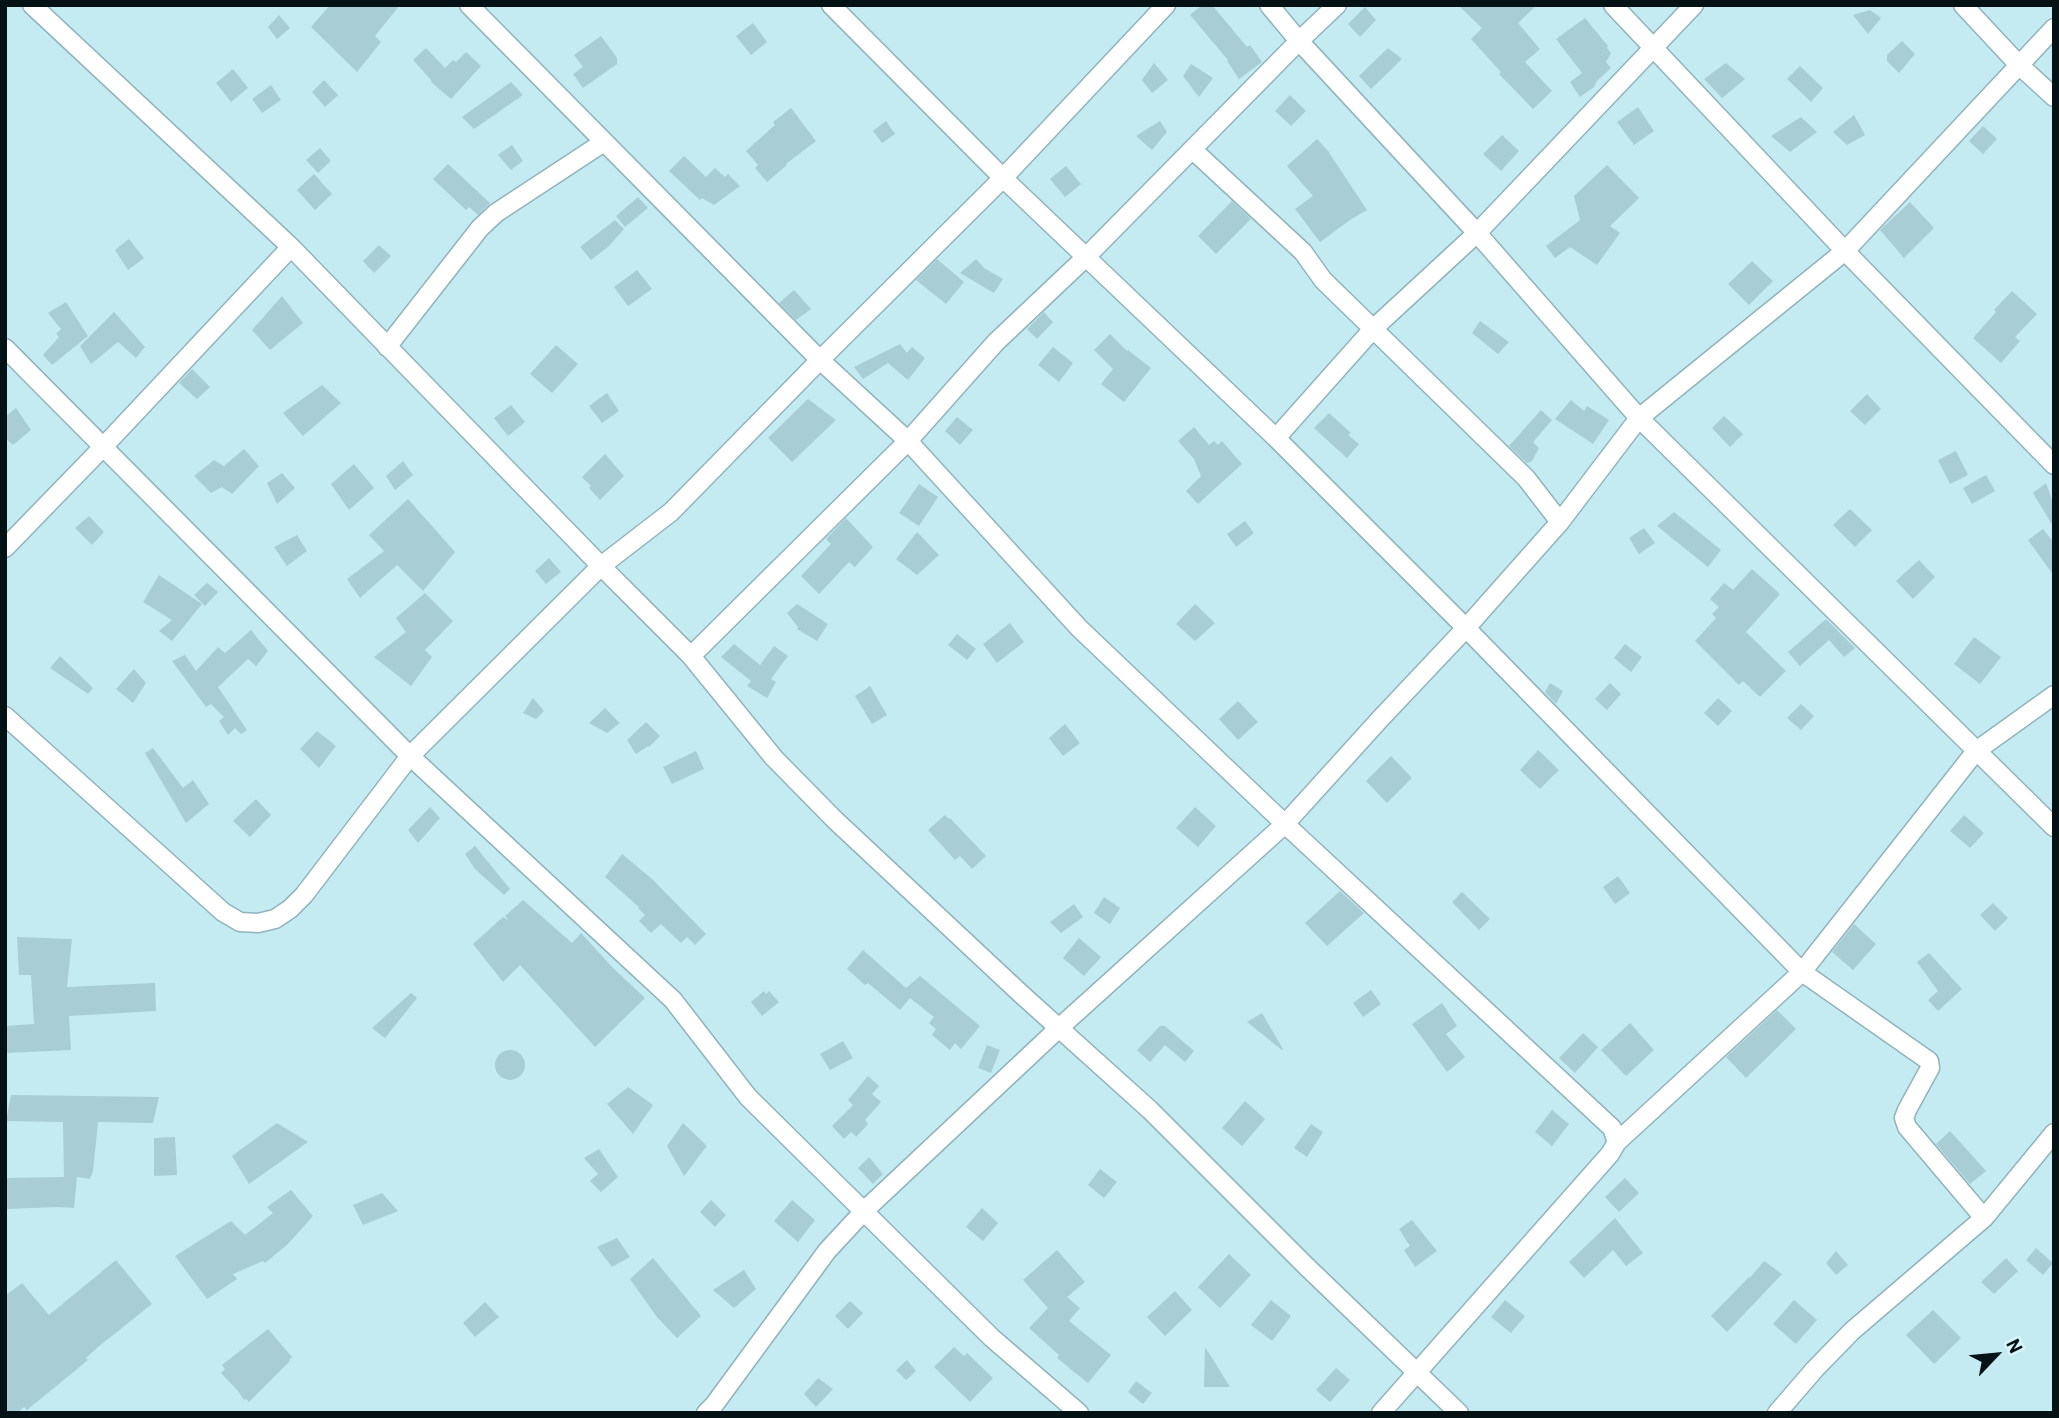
<!DOCTYPE html>
<style>
body{margin:0}
#map{position:relative;width:2059px;height:1418px;overflow:hidden;background:#c4eaf2;font-family:Barlow,sans-serif}
canvas{display:block}
.frame{position:absolute;inset:0;border:7px solid #051215;pointer-events:none}
.north{position:absolute;left:1961px;top:1320px;width:70px;height:70px;-webkit-text-stroke:5px #d7f5fc;paint-order:stroke;rotate:64deg;font-size:19px;font-weight:700;line-height:28px;text-align:center;color:#051215}
.north::after{content:'';display:block;margin:auto;width:24px;height:32px;background:#051215;clip-path:polygon(50% 0,100% 100%,50% 72%,0 100%)}
</style>
<div id="map">
<canvas width="2059" height="1418"></canvas>
<div class="frame"></div>
<div class="north">N</div>
</div>
<script>
const c = document.querySelector('canvas').getContext('2d');
c.lineJoin = 'round';
function fillPath(path, color) { c.fillStyle = color; c.fill(path, 'evenodd'); }
const shape = rows => new Path2D(rows.map(r => 'M' + r).join(''));
function stroke(path, color, width, dash) { c.strokeStyle = color; c.lineWidth = width; c.lineCap = dash ? 'butt' : 'round'; c.setLineDash(dash || []); c.stroke(path); }
const building = shape([
 [330,5,400,5,375,36,381,42,357,72,311,27],
 [1202,5,1212,5,1247,47,1250,45,1262,62,1239,79,1227,61,1228,60,1190,15],
 [1458,5,1537,5,1518,23,1540,49,1525,62,1552,91,1533,109,1499,74,1501,72,1471,39,1482,28],
 [1365,7,1376,20,1360,37,1348,24],
 [1870,10,1881,18,1868,34,1853,15],
 [279,15,290,28,277,39,268,27],
 [1585,18,1608,46,1607,48,1611,53,1606,62,1611,68,1597,81,1594,87,1580,97,1570,82,1582,73,1556,39],
 [753,23,767,42,751,55,736,36],
 [601,36,617,58,617,64,583,88,573,74,583,67,574,55],
 [1902,41,1915,54,1899,73,1887,61,1887,55],
 [426,48,445,68,453,60,456,62,466,52,481,66,451,99,431,82,432,81,413,60],
 [1388,48,1402,59,1371,89,1359,76],
 [1154,63,1168,80,1152,93,1142,80],
 [1726,63,1745,79,1722,98,1704,79],
 [1191,64,1213,78,1199,97,1183,76],
 [1800,66,1823,88,1811,102,1787,79],
 [233,69,248,88,231,102,216,83],
 [324,80,338,95,325,107,312,92],
 [511,82,523,95,474,129,462,117],
 [271,85,281,100,262,113,252,99],
 [1290,95,1306,111,1291,126,1275,111],
 [1638,107,1654,131,1634,145,1617,122],
 [791,108,816,141,786,164,787,165,767,182,755,168,758,165,746,151,775,125,773,122],
 [1854,115,1865,135,1847,145,1833,132],
 [1801,117,1817,132,1790,152,1771,136],
 [886,121,895,134,882,143,873,131],
 [1160,121,1167,132,1152,150,1136,136],
 [1983,126,1997,139,1983,154,1969,141],
 [1502,135,1519,151,1501,171,1483,154],
 [1317,139,1328,151,1367,210,1350,220,1320,242,1295,209,1313,196,1287,166],
 [512,145,523,161,511,170,498,155],
 [320,148,331,161,318,173,306,160],
 [684,156,706,177,715,168,725,177,728,174,740,186,714,205,702,198,700,200,669,171],
 [448,164,490,203,478,215,469,207,466,210,433,179],
 [1607,165,1639,198,1610,226,1620,233,1597,265,1570,247,1555,258,1546,246,1580,220,1574,196],
 [1066,166,1081,184,1065,197,1050,179],
 [314,174,332,194,315,210,297,190],
 [638,197,648,208,625,227,616,216],
 [1232,201,1251,219,1216,254,1198,236],
 [1910,202,1934,228,1904,258,1880,230],
 [615,220,624,229,609,246,591,260,580,247],
 [129,239,144,258,128,270,115,250],
 [379,245,391,256,374,273,363,261],
 [937,259,964,282,946,304,916,280],
 [976,259,984,268,1003,279,994,293,960,273],
 [1752,261,1773,281,1749,305,1728,284],
 [637,270,652,289,628,306,614,287],
 [794,290,811,309,796,320,779,303],
 [2012,291,2037,314,2015,337,2020,341,2001,363,1973,338,1996,312,1994,310],
 [282,296,303,323,270,350,252,330],
 [66,302,88,336,52,365,43,355,59,337,56,334,61,329,48,313],
 [114,312,145,347,136,358,118,342,91,364,80,346],
 [1044,312,1053,322,1037,339,1027,329],
 [1480,321,1509,342,1498,354,1472,333],
 [1110,334,1127,351,1128,350,1151,368,1124,402,1101,384,1113,369,1094,350],
 [900,344,907,353,912,347,925,358,908,380,888,363,863,379,854,367],
 [556,345,578,364,552,393,530,374],
 [1053,347,1073,363,1059,382,1038,365],
 [192,369,210,387,197,399,179,383],
 [322,385,341,403,303,436,283,413],
 [607,393,619,411,602,423,589,406],
 [1867,394,1881,409,1865,425,1850,411],
 [808,399,836,420,792,462,768,438],
 [1571,400,1584,411,1587,406,1609,420,1593,444,1555,419],
 [511,405,525,422,508,436,494,418],
 [16,408,31,430,13,445,5,438,5,417],
 [1541,410,1552,420,1533,442,1539,448,1532,461,1527,463,1509,446],
 [1329,413,1351,433,1348,435,1359,444,1347,458,1314,428],
 [1724,416,1743,434,1730,447,1712,428],
 [957,417,973,430,960,445,945,431],
 [1194,427,1209,445,1214,441,1218,445,1222,441,1242,464,1198,504,1186,491,1201,476,1194,459,1178,441],
 [244,449,259,466,232,494,222,487,211,493,194,476,214,460,224,466],
 [1956,451,1968,475,1950,484,1938,460],
 [605,454,624,476,600,500,589,488,591,486,582,477],
 [403,461,413,475,395,490,386,476],
 [354,464,374,488,349,510,331,484],
 [282,473,295,488,277,504,267,483],
 [1986,475,1995,491,1972,504,1963,488],
 [2046,483,2054,506,2054,528,2033,493],
 [919,484,938,497,919,526,899,513],
 [408,499,455,552,423,591,397,565,360,598,347,579,384,551,369,535],
 [1850,509,1872,530,1855,547,1833,525],
 [1674,512,1721,550,1708,567,1657,526],
 [89,516,104,532,92,545,75,528],
 [846,518,873,547,855,567,849,562,819,594,801,576,831,544,826,539],
 [1245,521,1254,533,1236,547,1227,534],
 [1644,528,1655,543,1639,554,1629,538],
 [2043,529,2054,543,2054,576,2028,540],
 [917,532,939,555,917,575,896,559],
 [297,535,307,551,287,566,274,547],
 [549,558,561,572,546,584,535,571],
 [1919,560,1935,577,1913,599,1896,581],
 [1752,569,1780,594,1746,632,1786,671,1760,697,1743,681,1739,685,1695,641,1716,618,1712,614,1719,607,1710,599,1724,583,1733,590],
 [159,575,202,604,172,641,159,631,172,620,143,602],
 [207,583,218,592,205,606,194,595],
 [425,593,453,621,425,650,432,657,411,686,374,657,406,632,396,618],
 [797,604,828,624,817,641,797,629,798,627,787,613],
 [1195,604,1215,623,1195,641,1176,624],
 [1826,619,1855,648,1844,657,1829,640,1800,666,1788,652],
 [1010,623,1024,642,997,663,983,644],
 [251,630,268,651,256,666,248,659,218,687,247,730,241,734,235,728,228,735,219,721,224,717,211,704,206,707,172,661,185,655,196,671,218,647,225,653],
 [957,634,976,649,967,660,948,645],
 [1974,637,2001,657,1980,684,1954,664],
 [734,644,760,665,774,646,788,656,771,679,776,682,767,698,747,686,751,681,721,657],
 [1625,644,1642,657,1631,672,1614,658],
 [60,656,93,688,88,694,50,668],
 [134,669,146,683,133,703,116,689],
 [1550,683,1563,691,1556,704,1545,692],
 [1610,683,1621,694,1607,710,1595,699],
 [870,686,887,715,872,724,855,696],
 [533,698,544,711,536,719,523,713],
 [1718,698,1732,711,1718,726,1704,713],
 [1238,701,1258,722,1238,740,1219,719],
 [1801,704,1814,716,1801,730,1787,718],
 [605,708,620,723,607,733,589,723],
 [646,722,660,736,649,747,648,746,636,754,627,740],
 [1065,724,1080,743,1063,756,1049,738],
 [317,731,336,746,319,768,300,749],
 [153,748,183,788,193,780,209,804,186,823,145,753],
 [1538,750,1559,770,1540,789,1520,770],
 [696,751,704,769,672,784,663,767],
 [1391,756,1412,778,1387,803,1366,781],
 [256,799,271,815,250,837,233,821],
 [430,807,440,818,418,843,408,830],
 [1195,807,1216,826,1198,847,1176,828],
 [945,815,949,819,950,818,986,856,972,869,960,856,955,860,928,830],
 [1964,815,1984,833,1970,848,1950,831],
 [475,846,510,889,504,895,475,869,465,854],
 [622,854,652,879,706,934,695,945,687,937,681,943,661,924,651,933,639,921,645,915,638,908,639,907,605,877],
 [1618,876,1630,893,1615,904,1603,887],
 [1340,891,1364,913,1327,946,1305,923],
 [1462,892,1490,919,1479,930,1452,902],
 [1104,897,1120,908,1110,924,1094,913],
 [523,900,572,943,581,933,613,968,645,998,595,1047,520,965,503,982,473,944,503,917,508,920,505,916],
 [1993,903,2008,918,1995,931,1980,915],
 [1074,904,1083,917,1061,933,1050,922],
 [1854,924,1876,944,1853,970,1832,952],
 [17,937,72,939,67,987,155,983,156,1011,69,1016,71,1050,5,1053,5,1026,34,1024,31,975,19,975],
 [1079,938,1101,957,1084,976,1063,958],
 [863,950,906,988,920,976,980,1026,961,1049,955,1043,950,1050,932,1035,936,1029,929,1023,934,1017,910,998,900,1010,868,983,865,985,847,969],
 [1929,953,1962,989,1938,1011,1928,1000,1938,991,1917,962],
 [1371,990,1381,1004,1363,1017,1353,1003],
 [764,991,766,994,769,991,779,1002,762,1016,751,1002],
 [411,993,417,998,385,1038,372,1028],
 [1442,1003,1457,1026,1446,1034,1465,1057,1447,1072,1412,1024],
 [1777,1010,1796,1029,1746,1078,1726,1057],
 [1262,1013,1283,1049,1282,1050,1247,1022],
 [1630,1023,1654,1050,1626,1076,1601,1050],
 [1160,1026,1165,1026,1194,1051,1185,1062,1165,1045,1150,1062,1137,1050],
 [1583,1033,1598,1047,1575,1073,1559,1058],
 [843,1041,853,1058,830,1070,820,1054],
 [987,1045,1000,1050,991,1073,978,1068],
 '495 1065a15 15 0 1 1 30 0a15 15 0 1 1-30 0Z',
 [868,1076,879,1086,872,1094,881,1102,865,1120,868,1124,856,1137,851,1132,844,1139,832,1126,853,1105,848,1100],
 [628,1087,653,1105,633,1134,607,1104],
 [11,1095,159,1097,153,1123,98,1122,93,1171,90,1179,77,1177,74,1208,58,1207,6,1209,5,1178,64,1177,63,1122,6,1121],
 [1245,1101,1265,1119,1242,1146,1222,1128],
 [1552,1110,1569,1124,1552,1146,1535,1132],
 [277,1123,308,1142,249,1184,232,1156],
 [683,1123,707,1146,684,1176,667,1146],
 [1311,1124,1323,1132,1307,1157,1294,1148],
 [1950,1131,1986,1171,1970,1184,1936,1144],
 [175,1137,177,1175,154,1176,154,1138],
 [599,1149,618,1177,601,1192,590,1181,598,1174,584,1158],
 [869,1157,883,1174,873,1184,858,1168],
 [1100,1169,1117,1182,1104,1198,1088,1185],
 [1625,1178,1639,1193,1619,1212,1605,1197],
 [291,1190,313,1216,288,1244,265,1263,263,1261,233,1274,237,1279,207,1299,175,1256,231,1221,245,1235,273,1213,267,1207],
 [382,1193,398,1211,363,1225,353,1205],
 [711,1200,726,1215,715,1227,700,1212],
 [792,1200,815,1220,798,1242,774,1221],
 [982,1208,998,1223,983,1241,966,1227],
 [1615,1218,1643,1253,1626,1266,1613,1250,1584,1278,1569,1262],
 [1412,1220,1437,1251,1415,1267,1404,1250,1410,1246,1399,1229],
 [617,1238,630,1257,612,1267,597,1247],
 [2036,1248,2053,1263,2043,1275,2026,1260],
 [1057,1250,1085,1282,1067,1297,1080,1308,1069,1321,1111,1355,1088,1383,1057,1358,1059,1355,1029,1328,1048,1308,1023,1280],
 [1836,1251,1848,1265,1836,1275,1826,1263],
 [1229,1254,1251,1275,1220,1308,1198,1287],
 [653,1258,701,1316,677,1338,656,1316,630,1279],
 [2006,1258,2018,1271,1994,1294,1981,1282],
 [116,1260,152,1304,98,1347,86,1358,88,1360,27,1410,24,1407,17,1413,5,1413,5,1296,22,1283,49,1315],
 [1764,1261,1782,1274,1727,1332,1711,1316,1749,1277,1750,1278],
 [744,1270,756,1289,734,1308,713,1290],
 [1175,1291,1192,1310,1165,1336,1147,1317],
 [1271,1300,1291,1316,1272,1341,1251,1325],
 [1505,1300,1525,1316,1511,1333,1491,1317],
 [1794,1300,1817,1320,1796,1344,1773,1324],
 [850,1301,863,1313,848,1329,835,1316],
 [485,1302,499,1317,475,1337,463,1323],
 [1933,1310,1961,1338,1934,1364,1906,1335],
 [268,1329,292,1357,289,1360,290,1361,249,1402,246,1399,244,1400,238,1391,221,1373,225,1369,222,1365],
 [954,1347,964,1356,967,1353,993,1378,970,1402,934,1367],
 [1205,1347,1230,1387,1204,1387],
 [907,1360,916,1371,906,1380,896,1370],
 [1336,1368,1350,1380,1330,1402,1316,1390],
 [818,1378,833,1389,816,1407,804,1394],
 [1136,1381,1152,1393,1143,1404,1128,1392]
]);
const street = shape([
 [32,5,291,247,601,566,691,656,774,758,835,820,1020,993,1150,1110,1306,1266,1459,1413],
 [469,5,820,360,908,441,1079,628,1285,824,1612,1128,1617,1142,1610,1154,1381,1413],
 [831,5,1003,178,1276,438,1466,628,1802,972,1929,1061,1930,1068,1907,1110,1904,1118,1907,1127,1984,1218],
 [1269,5,1299,41,1477,233,1639,418,2054,827],
 [1613,5,1845,251,2054,465],
 [1963,5,2019,65,2054,97],
 [1193,150,1303,252,1323,280,1526,478,1560,522],
 [387,347,480,228,496,213,604,142],
 [5,348,410,756,673,1000,748,1097,992,1338,1079,1413],
 [1276,438,1373,329,1477,233,1694,5],
 [5,548,104,446,291,247],
 [691,656,908,441,996,342,1086,257,1299,41,1337,5],
 [5,716,223,912,240,922,258,923,275,919,290,909,304,895,410,756,601,566,671,512,820,360,1003,178,1166,5],
 [1617,1142,1802,972,1976,751,2054,695],
 [706,1413,714,1405,827,1251,865,1210,1059,1028,1285,824,1381,718,1466,628,1560,522,1639,418,1845,251,2054,28],
 [1777,1413,1815,1369,1852,1331,1984,1218,2054,1133]
]);
fillPath(building, '#a8cdd5');
stroke(street, '#90b4bc', 21);
stroke(street, '#fff', 18);
</script>
